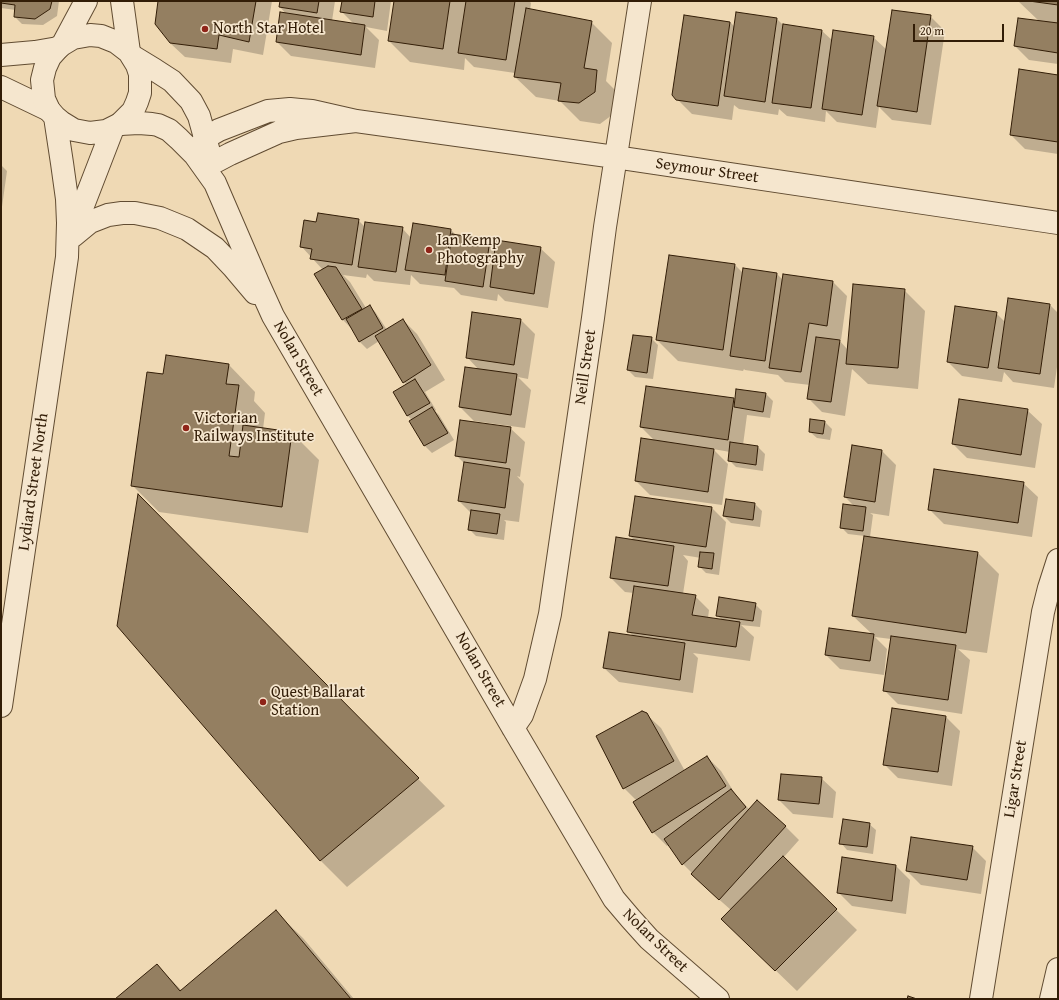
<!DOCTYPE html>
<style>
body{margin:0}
#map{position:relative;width:1059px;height:1000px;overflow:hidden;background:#efd9b4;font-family:"Gentium Book Plus",serif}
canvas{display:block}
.frame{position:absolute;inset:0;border:2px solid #321d07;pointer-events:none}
.scale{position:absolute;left:913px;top:24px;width:91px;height:18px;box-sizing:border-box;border:2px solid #321d07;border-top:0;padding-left:5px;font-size:12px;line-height:14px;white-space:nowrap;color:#321d07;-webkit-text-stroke:3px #f5e6ce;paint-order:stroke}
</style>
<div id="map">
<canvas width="1059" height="1000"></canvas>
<div class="frame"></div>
<div class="scale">20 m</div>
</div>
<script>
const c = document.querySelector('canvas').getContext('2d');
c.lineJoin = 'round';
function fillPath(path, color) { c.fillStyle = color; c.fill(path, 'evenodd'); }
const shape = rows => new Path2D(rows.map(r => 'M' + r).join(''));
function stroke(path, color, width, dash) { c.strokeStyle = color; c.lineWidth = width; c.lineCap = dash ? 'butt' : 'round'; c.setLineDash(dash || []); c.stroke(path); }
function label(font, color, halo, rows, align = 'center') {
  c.font = font + ' "Gentium Book Plus",serif'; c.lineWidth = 3.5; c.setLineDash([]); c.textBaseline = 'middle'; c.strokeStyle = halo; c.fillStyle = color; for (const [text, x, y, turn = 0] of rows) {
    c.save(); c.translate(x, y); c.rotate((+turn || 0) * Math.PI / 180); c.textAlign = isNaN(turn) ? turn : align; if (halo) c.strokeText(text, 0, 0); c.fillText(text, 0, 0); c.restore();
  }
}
const shadow = shape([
 [1,1,59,1,57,16,43,25,22,24,15,17,16,10,1,8],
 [159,1,272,1,263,55,233,49,231,63,185,57,170,43],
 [281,1,335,1,332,21,354,24,342,12,343,1,391,1,387,31,366,27,379,40,375,68,291,56,277,42,287,15,280,7],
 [395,1,529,1,531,3,530,10,591,22,612,43,606,81,617,92,616,112,600,124,580,121,560,101,536,97,515,77,515,73,474,67,465,58,464,70,410,62,389,41],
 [1018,1,1058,1,1058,64,1029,60,1015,46,1039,21],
 [930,16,945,31,931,125,892,120,879,107,876,128,837,122,826,111,825,122,787,116,779,109,778,115,739,109,734,105,732,120,692,114,677,99,684,17,730,22,735,27,776,18,784,26,822,31,833,41,873,37,887,50],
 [1058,76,1058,154,1025,149,1011,135],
 [1,165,7,171,1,214],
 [358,220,365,227,402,228,411,238,414,224,451,230,457,236,489,241,496,248,540,248,555,262,548,308,505,301,498,294,497,301,461,295,454,288,420,284,411,275,410,285,374,281,367,274,366,278,343,275,350,282,366,308,370,306,376,313,387,330,403,320,417,334,445,380,425,392,436,410,435,411,439,415,454,440,432,453,425,446,410,421,412,420,408,416,394,392,407,385,404,382,379,341,367,349,360,342,354,331,342,319,323,270,301,246,317,224],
 [735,265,743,273,777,274,783,280,833,282,847,296,841,340,838,339,848,350,904,290,925,311,918,389,868,384,852,369,845,416,822,412,808,398,810,385,785,382,778,375,745,370,744,369,743,371,678,361,657,340],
 [1050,305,1058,313,1058,360,1054,388,1013,382,1004,372,1002,382,962,376,948,362,996,313,1006,323],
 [521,320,535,334,528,379,518,377,531,390,525,428,474,421,460,407,479,370,467,357],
 [651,338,658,345,653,379,635,377,628,370],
 [229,365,255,392,254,401,265,413,263,429,292,433,319,460,308,533,159,512,132,485,164,376],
 [766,394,773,401,770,418,747,415,743,445,758,447,765,454,763,471,736,467,729,460,730,452,713,449,728,464,722,505,650,495,636,481,656,442,641,427,733,399,736,402],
 [1027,410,1042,424,1035,468,967,458,953,444],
 [825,422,832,429,830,440,817,438,810,432],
 [510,428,525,442,520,477,517,476,524,484,519,522,504,520,506,522,504,540,476,536,469,529,471,513,459,501,465,464,456,455],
 [853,447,882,451,896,465,889,516,870,513,873,515,870,537,978,553,999,574,987,653,958,649,970,660,962,714,898,704,884,690,891,639,875,637,887,649,884,675,840,669,826,655,873,635,853,616,865,536,848,534,841,527,855,507,845,497],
 [1023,483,1038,497,1032,537,944,524,930,510],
 [138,496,445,806,347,887,320,860],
 [755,504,762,511,760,527,731,523,724,516],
 [712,508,726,522,719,575,706,573,699,566,701,558,683,555,688,561,683,594,695,596,709,610,708,618,723,621,717,615,755,604,762,611,760,627,741,625,754,637,750,661,693,653,698,658,693,693,619,682,604,668,634,637,628,631,634,593,625,592,611,578,635,541,630,536],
 [646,714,661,728,685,771,707,757,721,771,737,797,750,810,785,826,799,840,783,858,857,930,797,991,743,939,731,910,706,888,692,874,693,874,683,864,669,845,667,846,653,832,637,801,624,788],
 [946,717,960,731,952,786,898,778,884,764],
 [821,778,836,792,833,818,793,814,779,800],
 [869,824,876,830,873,854,847,850,841,843],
 [972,847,986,861,981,894,921,885,907,871],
 [843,858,896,866,910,880,906,914,852,906,838,892],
 [276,912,303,938,354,999,116,999,157,965,182,991]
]);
const building = shape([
 [1,1,52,1,50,9,35,19,14,17,15,5,1,3,1,1],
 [158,1,256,1,249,42,219,35,217,49,170,43,155,24,158,1],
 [280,1,319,1,317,13,279,7,280,1],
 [342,1,375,1,373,17,340,12,342,1],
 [394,1,450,1,443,49,388,41,394,1],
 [466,1,515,1,506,60,458,53,466,1],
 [1029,1,1058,1,1058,5,1029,1],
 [526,8,592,21,584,68,597,70,595,92,579,103,558,101,561,83,514,77,526,8],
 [892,10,931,15,917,112,877,106,892,10],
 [280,12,365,25,361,55,276,42,280,12],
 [736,12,777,18,765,102,724,96,736,12],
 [684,15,730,22,718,106,676,100,672,95,684,15],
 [1018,18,1058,23,1058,53,1014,46,1018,18],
 [783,24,822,30,811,108,772,103,783,24],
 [833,30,874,36,862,115,822,109,833,30],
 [1019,69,1058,75,1058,142,1010,135,1019,69],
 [318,213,359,219,352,265,310,259,312,249,300,247,304,220,316,222,318,213],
 [365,222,403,227,396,272,358,267,365,222],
 [413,223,451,229,445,275,405,270,413,223],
 [452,234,490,240,483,287,445,281,452,234],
 [496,240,541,247,534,294,490,287,496,240],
 [669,255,735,264,723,350,656,340,669,255],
 [328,266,336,267,362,309,342,320,314,274,328,266],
 [743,268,777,273,765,361,730,356,743,268],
 [783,274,833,281,827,326,809,323,801,372,769,368,783,274],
 [853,284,905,289,898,368,846,364,853,284],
 [1008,298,1050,304,1040,374,998,368,1008,298],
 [370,305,383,328,359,342,346,319,370,305],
 [955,306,997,312,988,368,947,362,955,306],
 [472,312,521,319,514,365,466,358,472,312],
 [403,319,431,365,403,383,375,336,403,319],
 [633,335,652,337,647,373,627,370,633,335],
 [816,337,840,340,831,402,807,399,816,337],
 [166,355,229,364,226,384,239,385,229,456,239,457,243,425,292,432,282,507,131,486,147,372,163,374,166,355],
 [465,367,517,374,511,415,459,407,465,367],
 [415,379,430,403,407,416,393,392,415,379],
 [646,386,734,398,728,440,640,427,646,386],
 [736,389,766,393,763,412,734,407,736,389],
 [959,399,1028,409,1021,455,952,444,959,399],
 [432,407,448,433,424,446,409,421,432,407],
 [810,419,825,421,823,434,809,432,810,419],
 [460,420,511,427,506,463,455,456,460,420],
 [641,438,714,449,708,492,635,481,641,438],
 [730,442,758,446,756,465,728,461,730,442],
 [852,445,882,450,875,502,844,497,852,445],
 [464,462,510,469,505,508,458,501,464,462],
 [934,469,1024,482,1018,523,928,510,934,469],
 [138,494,419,778,320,861,117,626,138,494],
 [635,496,712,507,706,547,629,536,635,496],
 [726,499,755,503,753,520,723,516,726,499],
 [843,504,866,507,863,531,840,528,843,504],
 [471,510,500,514,497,534,468,530,471,510],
 [864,536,978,552,966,633,852,616,864,536],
 [616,537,674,546,668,586,610,578,616,537],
 [700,552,714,553,712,569,698,567,700,552],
 [634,586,696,595,692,615,740,622,736,647,627,632,634,586],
 [719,597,756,603,753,621,716,616,719,597],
 [829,628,874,634,870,661,825,655,829,628],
 [609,632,685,643,680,680,603,668,609,632],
 [891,636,956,645,948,700,883,691,891,636],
 [892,708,946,716,938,772,883,765,892,708],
 [642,711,647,713,674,761,623,789,596,736,642,711],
 [707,756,726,786,652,833,633,802,707,756],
 [781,774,822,777,819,804,778,800,781,774],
 [731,789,746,807,682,865,664,839,731,789],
 [757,800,786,826,719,900,691,874,757,800],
 [843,819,870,823,867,847,839,844,843,819],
 [911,837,973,846,967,880,906,871,911,837],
 [783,856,837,909,775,971,721,919,783,856],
 [842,857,896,865,892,901,837,893,842,857],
 [276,910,351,999,115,999,157,964,180,991,276,910],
 [908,996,917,999,907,999,908,996]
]);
const minor = shape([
 [1,55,35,52,58,48],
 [132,56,155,70,172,81,191,101,199,116,209,152],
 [1,87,49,110],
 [356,121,296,128,279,132,230,154,211,164,195,155,205,138,219,130,268,111,290,109,300,110,312,111,356,121,615,157,1058,223],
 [120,124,139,123,152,124,158,125,169,130,179,139,195,155,215,183,259,285,273,316,513,728,614,899,631,919,649,939,718,999],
 [73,236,90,222,108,215,122,213,135,213,160,218,187,229,215,248,233,267,255,293],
 [513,728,522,715,535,679,550,614,593,318,605,227,640,1],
 [981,999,1043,612,1049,588,1058,560],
 [1051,999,1058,969]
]);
const tertiary = shape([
 [122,1,129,52],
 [63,44,73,38,79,37,90,35,101,36,116,42,129,52,137,65,140,74,140,93,137,102,133,111,120,124,106,131,90,133,74,130,61,122,55,117,49,110,44,99,42,80,45,68,50,57,58,48,63,44,86,1],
 [73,235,84,203,113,128],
 [1,706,67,257,68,223,67,199,62,163,55,117]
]);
const markers = [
 [205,29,4,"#8f2418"],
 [429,250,4,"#8f2418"],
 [186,428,4,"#8f2418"],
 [263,702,4,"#8f2418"]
];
const poiNames = [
 ["North Star Hotel",213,29],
 ["Ian Kemp",437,241],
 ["Photography",437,259],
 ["Victorian",194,419],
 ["Railways Institute",194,437],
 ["Quest Ballarat",271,693],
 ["Station",271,711]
];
const streetNames = [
 ["Seymour Street",707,171,8],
 ["Nolan Street",298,359,60],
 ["Neill Street",586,367,-82],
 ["Lydiard Street North",34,482,-82],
 ["Nolan Street",480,670,60],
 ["Ligar Street",1016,779,-81],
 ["Nolan Street",655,941,44]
];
fillPath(shadow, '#0003');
fillPath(building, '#947f61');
stroke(building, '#321d07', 1);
stroke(minor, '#614c32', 24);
stroke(tertiary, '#614c32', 24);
stroke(minor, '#f5e6ce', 22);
stroke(tertiary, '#f5e6ce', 22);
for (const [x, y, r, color] of markers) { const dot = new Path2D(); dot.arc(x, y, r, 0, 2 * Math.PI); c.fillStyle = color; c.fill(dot); stroke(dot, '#f5e6ce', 1.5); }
label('16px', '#321d07', '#f5e6ce', poiNames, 'left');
label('16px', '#321d07', '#f5e6ce', streetNames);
</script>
